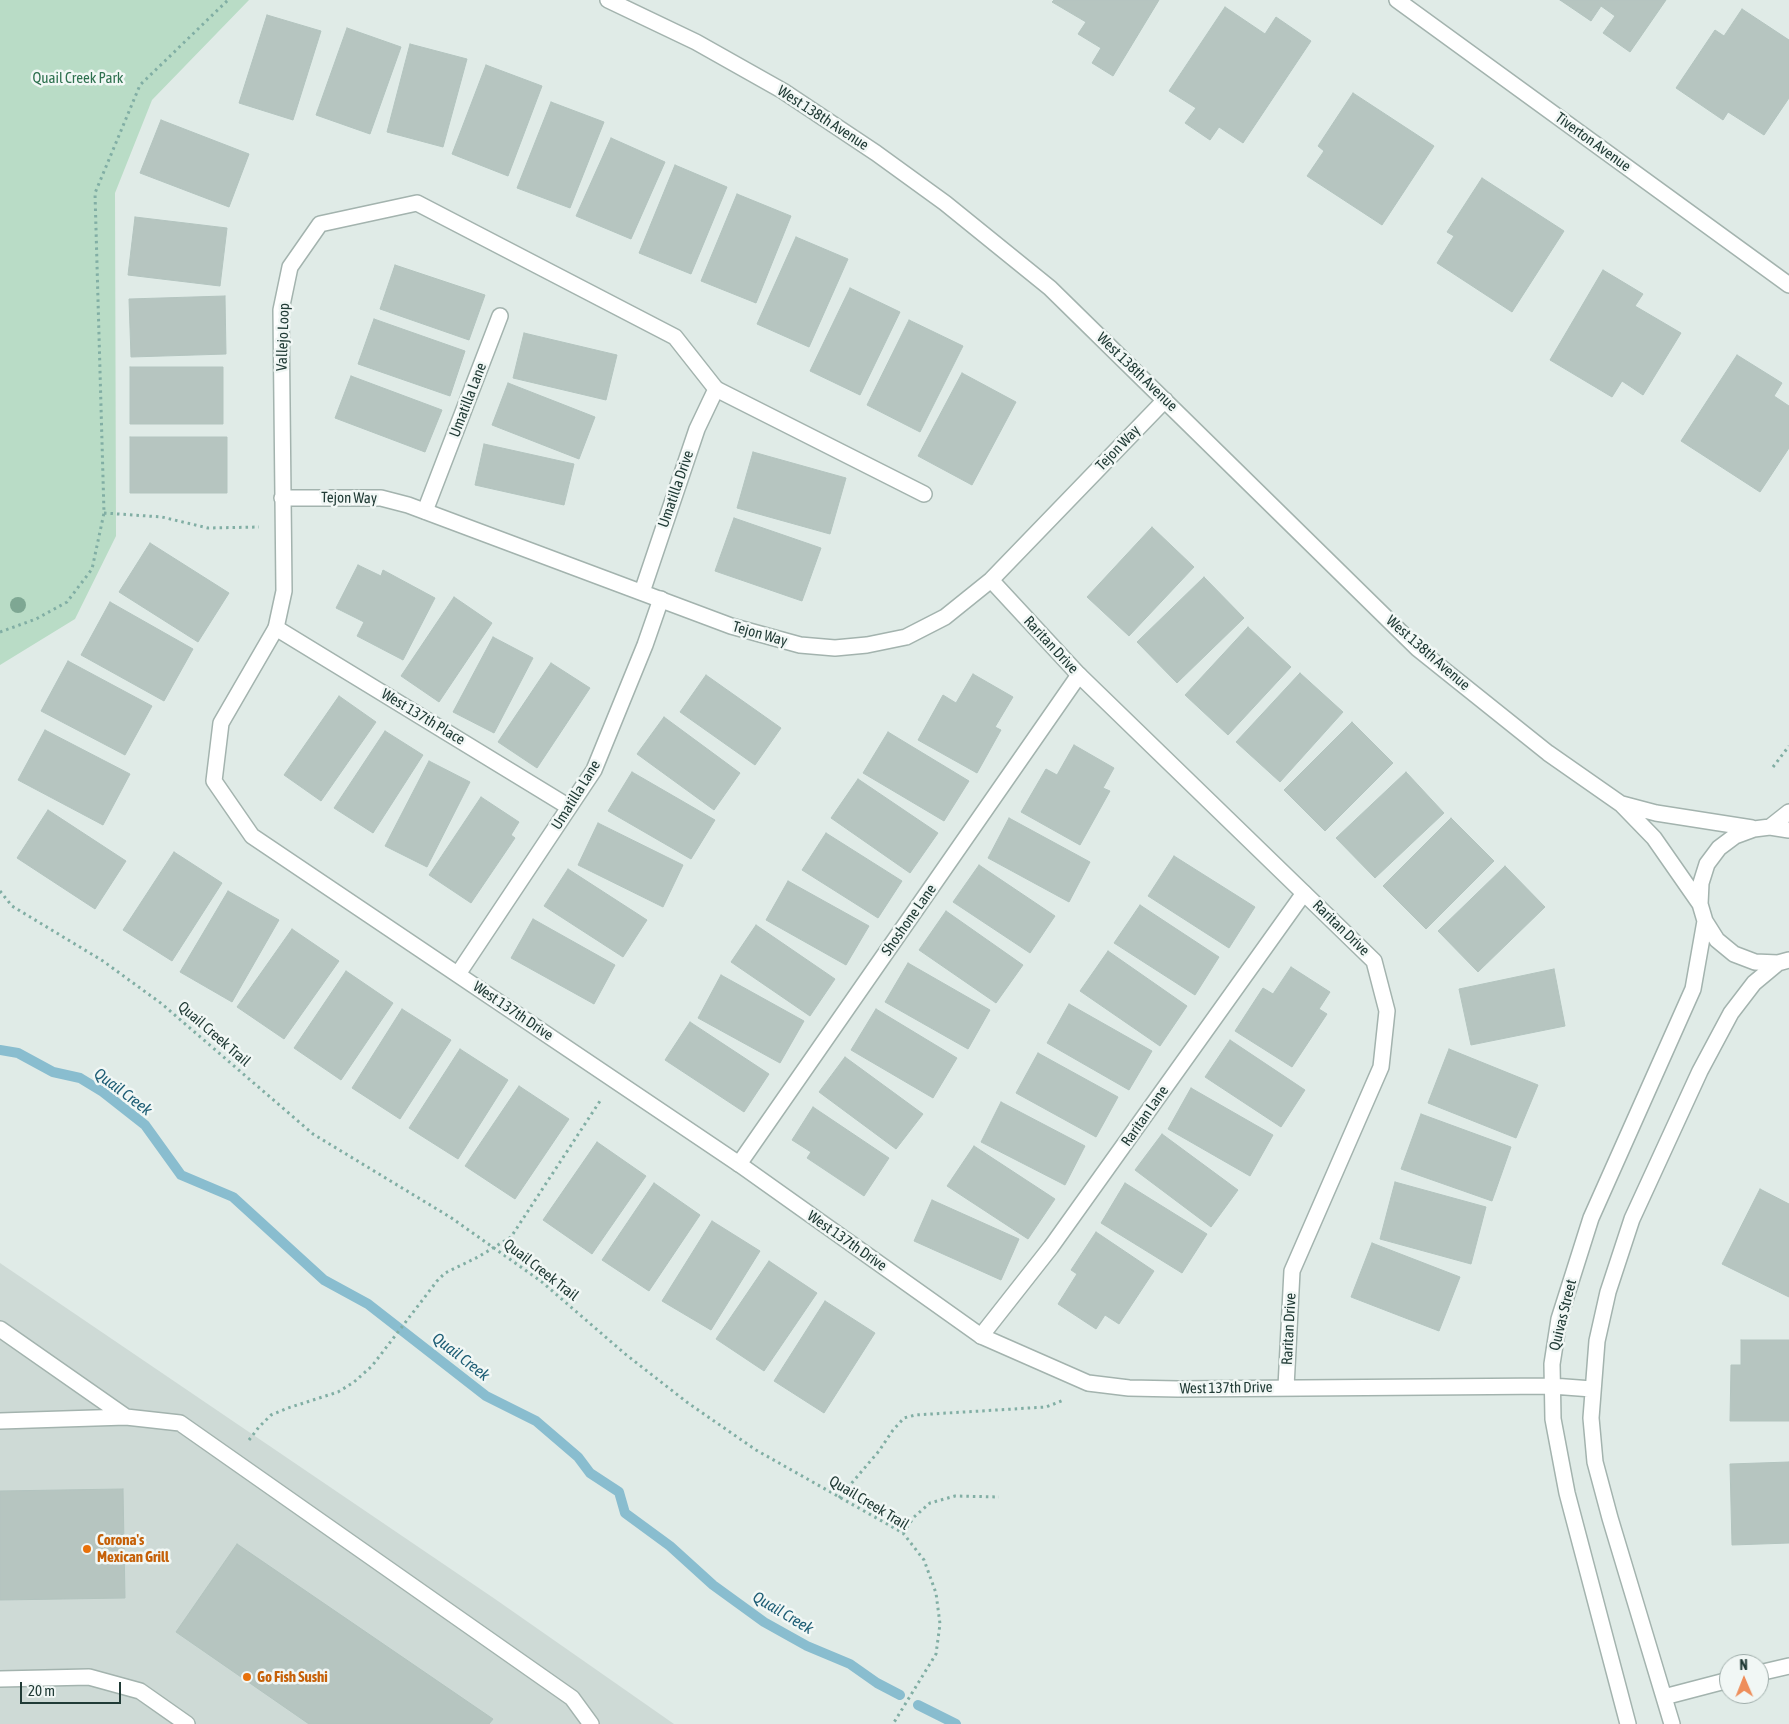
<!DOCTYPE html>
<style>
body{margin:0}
#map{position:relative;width:1789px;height:1724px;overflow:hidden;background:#e0ebe7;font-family:"Asap Condensed",sans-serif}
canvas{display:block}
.north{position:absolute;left:1719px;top:1654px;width:50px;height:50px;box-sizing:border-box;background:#f1f7f5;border:1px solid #9eaca9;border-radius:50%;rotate:359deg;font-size:14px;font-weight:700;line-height:20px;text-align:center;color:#213b36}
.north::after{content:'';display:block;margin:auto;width:18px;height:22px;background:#ee8e5b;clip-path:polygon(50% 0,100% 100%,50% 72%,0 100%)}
.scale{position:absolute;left:20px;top:1682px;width:101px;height:22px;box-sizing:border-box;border:2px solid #213b36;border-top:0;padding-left:6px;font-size:15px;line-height:18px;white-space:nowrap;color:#213b36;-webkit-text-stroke:4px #f1f7f5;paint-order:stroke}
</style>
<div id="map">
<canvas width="1789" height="1724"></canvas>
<div class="north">N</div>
<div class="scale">20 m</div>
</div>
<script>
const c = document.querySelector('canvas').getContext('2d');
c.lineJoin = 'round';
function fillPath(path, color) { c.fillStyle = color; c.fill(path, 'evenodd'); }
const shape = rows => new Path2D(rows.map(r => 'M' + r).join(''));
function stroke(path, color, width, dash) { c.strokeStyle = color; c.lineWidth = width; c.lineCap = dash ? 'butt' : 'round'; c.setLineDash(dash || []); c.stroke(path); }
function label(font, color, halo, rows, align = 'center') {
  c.font = font + ' "Asap Condensed",sans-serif'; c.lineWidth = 5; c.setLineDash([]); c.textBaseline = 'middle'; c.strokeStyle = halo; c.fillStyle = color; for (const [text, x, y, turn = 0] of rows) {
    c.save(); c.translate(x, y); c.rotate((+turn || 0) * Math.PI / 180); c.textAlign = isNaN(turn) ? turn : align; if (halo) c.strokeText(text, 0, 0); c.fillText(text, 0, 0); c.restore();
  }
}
const built = shape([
 [0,1263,495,1599,674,1724,0,1724]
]);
const green = shape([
 [0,0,249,0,152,100,115,193,116,536,75,619,0,665]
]);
const stream = shape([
 [0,1050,18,1053,53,1072,80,1078,103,1092,145,1125,181,1175,233,1197,324,1280,368,1304,486,1396,536,1421,578,1457,590,1473,619,1492,625,1513,670,1546,713,1585,764,1622,807,1646,850,1664,877,1683,900,1695],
 [918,1705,956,1724]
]);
const building = shape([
 [1054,0,1159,0,1113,76,1092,63,1101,48,1078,34,1086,22,1052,2,1054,0],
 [1560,0,1666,0,1630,52,1603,33,1615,16,1601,6,1591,21,1560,0],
 [1225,7,1265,34,1276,17,1311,41,1243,143,1219,127,1210,140,1185,123,1196,108,1169,91,1225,7],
 [1742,9,1789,40,1789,98,1764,135,1728,112,1723,120,1676,88,1715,30,1724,36,1742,9],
 [267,15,321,31,293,120,239,103,267,15],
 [347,28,401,47,370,134,316,115,347,28],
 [410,44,467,59,443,147,387,132,410,44],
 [486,65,542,86,508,176,452,154,486,65],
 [1353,93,1434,146,1382,225,1307,176,1324,151,1318,146,1353,93],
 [551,102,604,122,570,208,517,188,551,102],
 [161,120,249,154,229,207,140,173,161,120],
 [611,138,665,162,631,239,576,216,611,138],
 [675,165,727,187,691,274,639,253,675,165],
 [1482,178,1564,231,1512,312,1437,263,1454,236,1447,232,1482,178],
 [737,194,791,216,756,303,701,281,737,194],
 [135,217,227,228,220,286,128,275,135,217],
 [796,237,848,259,809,347,757,324,796,237],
 [395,265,485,295,469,340,380,309,395,265],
 [1603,270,1643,294,1635,306,1681,333,1643,395,1622,381,1612,397,1550,360,1603,270],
 [850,288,900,312,860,395,810,371,850,288],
 [225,296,226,354,131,357,129,299,225,296],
 [374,319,465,351,450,396,358,364,374,319],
 [909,320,963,346,920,432,867,405,909,320],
 [524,333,617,355,606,400,513,378,524,333],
 [1737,355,1782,383,1774,396,1789,406,1789,448,1760,492,1681,441,1737,355],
 [130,367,223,367,223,424,130,424,130,367],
 [962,373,1016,402,972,485,918,456,962,373],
 [351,376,442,410,425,452,335,418,351,376],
 [508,383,595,417,579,459,492,425,508,383],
 [130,437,227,437,227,493,130,493,130,437],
 [484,444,574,464,564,505,475,485,484,444],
 [753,452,846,478,830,534,737,508,753,452],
 [734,518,821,548,802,601,715,571,734,518],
 [1152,527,1194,567,1129,636,1087,597,1152,527],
 [150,543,229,593,198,642,119,592,150,543],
 [358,565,381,576,383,570,435,598,403,660,357,636,364,622,336,608,358,565],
 [1204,577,1244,618,1177,683,1137,642,1204,577],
 [454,597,492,623,439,702,401,676,454,597],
 [110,602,193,649,164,701,81,655,110,602],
 [1248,627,1291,667,1228,735,1185,695,1248,627],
 [493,637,533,658,494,733,453,712,493,637],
 [68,661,152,706,125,755,41,711,68,661],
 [551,663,590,688,537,768,498,742,551,663],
 [1300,673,1343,712,1280,782,1236,742,1300,673],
 [973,674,1013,697,995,727,1001,730,977,773,918,740,943,695,956,703,973,674],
 [706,675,781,728,755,765,680,712,706,675],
 [339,696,376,722,321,801,284,775,339,696],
 [664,717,740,773,714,810,637,754,664,717],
 [1352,722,1393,763,1325,831,1284,790,1352,722],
 [45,730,130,774,103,825,18,780,45,730],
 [385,731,423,755,373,833,334,808,385,731],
 [888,732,969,781,944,821,863,773,888,732],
 [1074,745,1114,768,1103,788,1110,791,1080,845,1021,812,1046,769,1057,775,1074,745],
 [429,761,470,782,427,867,385,846,429,761],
 [632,772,715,820,691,859,608,811,632,772],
 [1406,772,1444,813,1375,878,1336,838,1406,772],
 [858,779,938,833,910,873,831,818,858,779],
 [481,797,519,822,511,835,515,838,471,903,429,875,481,797],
 [48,810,126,861,95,909,17,858,48,810],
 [1009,818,1090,862,1069,902,988,858,1009,818],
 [1451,818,1494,861,1426,929,1383,886,1451,818],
 [598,823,683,865,663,907,578,865,598,823],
 [826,833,902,881,878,918,802,870,826,833],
 [174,852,222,883,172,961,123,930,174,852],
 [1174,856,1255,907,1229,948,1148,896,1174,856],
 [979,865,1055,916,1030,953,953,902,979,865],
 [1505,866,1545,907,1478,972,1438,931,1505,866],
 [568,869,647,920,623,957,544,906,568,869],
 [788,881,869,926,846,965,766,920,788,881],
 [228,891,279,920,232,1002,180,972,228,891],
 [1140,905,1219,957,1195,995,1114,943,1140,905],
 [946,911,1023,965,996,1003,919,950,946,911],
 [533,919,615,965,594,1004,511,958,533,919],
 [756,925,835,979,810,1016,731,962,756,925],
 [292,929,339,961,284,1039,237,1007,292,929],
 [1108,951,1187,1006,1160,1046,1080,991,1108,951],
 [908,963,990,1010,968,1049,885,1002,908,963],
 [1291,967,1330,992,1319,1009,1327,1014,1292,1067,1235,1031,1263,988,1273,994,1291,967],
 [1554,969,1565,1026,1471,1045,1459,989,1554,969],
 [346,971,393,1003,341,1080,294,1048,346,971],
 [721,975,804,1021,780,1063,698,1018,721,975],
 [1069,1004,1152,1051,1129,1090,1047,1043,1069,1004],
 [402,1009,451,1040,400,1119,352,1088,402,1009],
 [876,1009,957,1058,933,1098,851,1050,876,1009],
 [690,1022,769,1074,744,1112,665,1060,690,1022],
 [1230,1040,1305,1090,1281,1127,1205,1077,1230,1040],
 [460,1049,508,1080,458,1159,409,1128,460,1049],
 [1449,1049,1538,1085,1516,1138,1428,1103,1449,1049],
 [1038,1053,1118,1097,1096,1137,1016,1093,1038,1053],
 [845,1057,923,1114,896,1149,819,1092,845,1057],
 [519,1086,569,1119,515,1199,465,1166,519,1086],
 [1191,1088,1273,1135,1250,1176,1168,1129,1191,1088],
 [1001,1102,1085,1146,1065,1185,981,1142,1001,1102],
 [813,1107,889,1158,864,1196,807,1158,811,1152,792,1140,813,1107],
 [1421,1114,1511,1147,1492,1201,1401,1169,1421,1114],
 [1162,1134,1238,1190,1211,1227,1135,1170,1162,1134],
 [597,1142,646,1176,592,1254,543,1220,597,1142],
 [974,1146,1055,1199,1028,1239,947,1186,974,1146],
 [1395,1182,1486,1207,1471,1264,1380,1239,1395,1182],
 [654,1183,700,1215,649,1291,602,1260,654,1183],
 [1125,1183,1207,1234,1182,1273,1101,1223,1125,1183],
 [1760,1189,1789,1204,1789,1297,1722,1264,1760,1189],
 [932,1200,1019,1239,1001,1280,914,1241,932,1200],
 [712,1221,760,1251,711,1330,662,1301,712,1221],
 [1096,1232,1154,1271,1119,1324,1105,1315,1096,1329,1058,1304,1077,1274,1071,1270,1096,1232],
 [1372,1243,1460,1277,1439,1331,1351,1297,1372,1243],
 [769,1261,817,1293,764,1371,716,1339,769,1261],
 [825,1301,875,1333,824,1413,774,1381,825,1301],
 [1741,1340,1789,1340,1789,1421,1730,1421,1731,1365,1741,1365,1741,1340],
 [1789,1462,1789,1543,1732,1545,1730,1464,1789,1462],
 [123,1489,125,1598,0,1600,0,1491,123,1489],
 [237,1544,493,1719,489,1724,309,1724,176,1632,237,1544]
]);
const path = shape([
 [104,513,162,517,208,528,259,527],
 [0,632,36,619,67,602,92,569,104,513,95,193,140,85,228,0],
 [1773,767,1789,746],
 [0,891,12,906,103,961,162,1004,313,1134,450,1217,542,1282,624,1353,688,1403,756,1450,903,1533,924,1560,936,1593,940,1624,936,1654,893,1724],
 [249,1440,259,1427,271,1415,288,1408,338,1392,354,1382,372,1366,437,1281,445,1273,478,1257,511,1237,600,1101],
 [839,1498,879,1451,893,1430,904,1418,915,1415,1046,1407,1064,1400],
 [903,1533,914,1517,930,1503,955,1496,999,1497]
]);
const service = shape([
 [716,389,924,494],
 [425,511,500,316],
 [276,628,569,807],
 [458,974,594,770,645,645,661,599],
 [739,1164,1079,675],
 [0,1329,126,1417],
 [981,1336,1051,1247,1304,893],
 [0,1421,126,1417,180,1423,572,1698,591,1724],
 [0,1679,89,1677,140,1691,187,1724]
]);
const minor = shape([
 [608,0,696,42,783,91,876,153,945,203,1050,288,1418,649,1548,753,1621,804,1654,838,1700,904],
 [1397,0,1789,285],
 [282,498,381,498,408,505,731,626,800,645,835,648,867,645,906,637,945,617,991,580,1165,400],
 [991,580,1079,675,1374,961,1387,1011,1381,1067,1292,1271,1286,1387],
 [642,592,697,429,716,389,675,337,417,203,320,224,290,267,281,310,284,591,276,628,221,723,214,781,252,836,739,1164,981,1336,1088,1383,1129,1388,1178,1389,1552,1386,1592,1389],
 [1622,804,1656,813,1752,828],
 [1770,827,1789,812],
 [1789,830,1770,827,1754,829,1735,836,1719,848,1707,864,1701,883,1700,904,1705,921,1717,940,1734,954,1755,962,1778,963,1789,960],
 [1759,1673,1789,1666],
 [1664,1697,1729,1680],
 [1628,1724,1567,1493,1553,1419,1552,1364,1559,1319,1591,1218,1693,989,1705,921],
 [1672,1724,1610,1518,1595,1462,1591,1418,1597,1341,1608,1292,1632,1219,1700,1071,1731,1013,1754,983,1778,963]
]);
const trees = [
 [18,605]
];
const markers = [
 [87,1549,5,"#e8710a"],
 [247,1677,5,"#e8710a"]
];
const parkNames = [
 ["Quail Creek Park",78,78]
];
const streetNames = [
 ["West 138th Avenue",823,118,33],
 ["Tiverton Avenue",1593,142,36],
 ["Vallejo Loop",283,337,-88],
 ["West 138th Avenue",1137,372,44],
 ["Umatilla Lane",468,400,-69],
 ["Tejon Way",1118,448,-46],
 ["Umatilla Drive",676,489,-71],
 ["Tejon Way",349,498,1],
 ["Tejon Way",760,634,16],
 ["Raritan Drive",1051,645,47],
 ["West 138th Avenue",1428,653,41],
 ["West 137th Place",423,717,31],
 ["Umatilla Lane",576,795,-58],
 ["Shoshone Lane",909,920,-55],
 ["Raritan Drive",1341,928,44],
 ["West 137th Drive",513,1011,34],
 ["Quail Creek Trail",214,1034,41],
 ["Raritan Lane",1145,1116,-55],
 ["West 137th Drive",847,1241,35],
 ["Quail Creek Trail",541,1270,38],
 ["Quivas Street",1563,1315,-76],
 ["Raritan Drive",1289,1329,-87],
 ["West 137th Drive",1226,1388,-1],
 ["Quail Creek Trail",869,1503,31]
];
const foodNames = [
 ["Corona's",97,1540],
 ["Mexican Grill",97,1557],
 ["Go Fish Sushi",257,1677]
];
const waterNames = [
 ["Quail Creek",123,1092,37],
 ["Quail Creek",461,1357,38],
 ["Quail Creek",783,1613,31]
];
fillPath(built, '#cedad6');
fillPath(green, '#b9dcc6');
stroke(stream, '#89bdcf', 10);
fillPath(building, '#b6c5c0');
stroke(building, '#b3c4bf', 1);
stroke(service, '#a3b3ae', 18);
stroke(minor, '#a3b3ae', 18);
stroke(path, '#81aea4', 3, [2.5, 4]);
stroke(service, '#fff', 15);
stroke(minor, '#fff', 15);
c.fillStyle = '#7ea793';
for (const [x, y] of trees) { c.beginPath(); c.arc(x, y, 8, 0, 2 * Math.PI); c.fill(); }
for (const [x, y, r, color] of markers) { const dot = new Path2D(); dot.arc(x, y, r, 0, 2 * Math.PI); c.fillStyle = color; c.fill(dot); stroke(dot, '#f1f7f5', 2); }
label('15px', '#2d704e', '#f1f7f5', parkNames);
label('15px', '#213b36', '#f1f7f5', streetNames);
label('bold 15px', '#c56008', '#f1f7f5', foodNames, 'left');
label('italic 16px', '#1d5d75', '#f1f7f5', waterNames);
</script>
